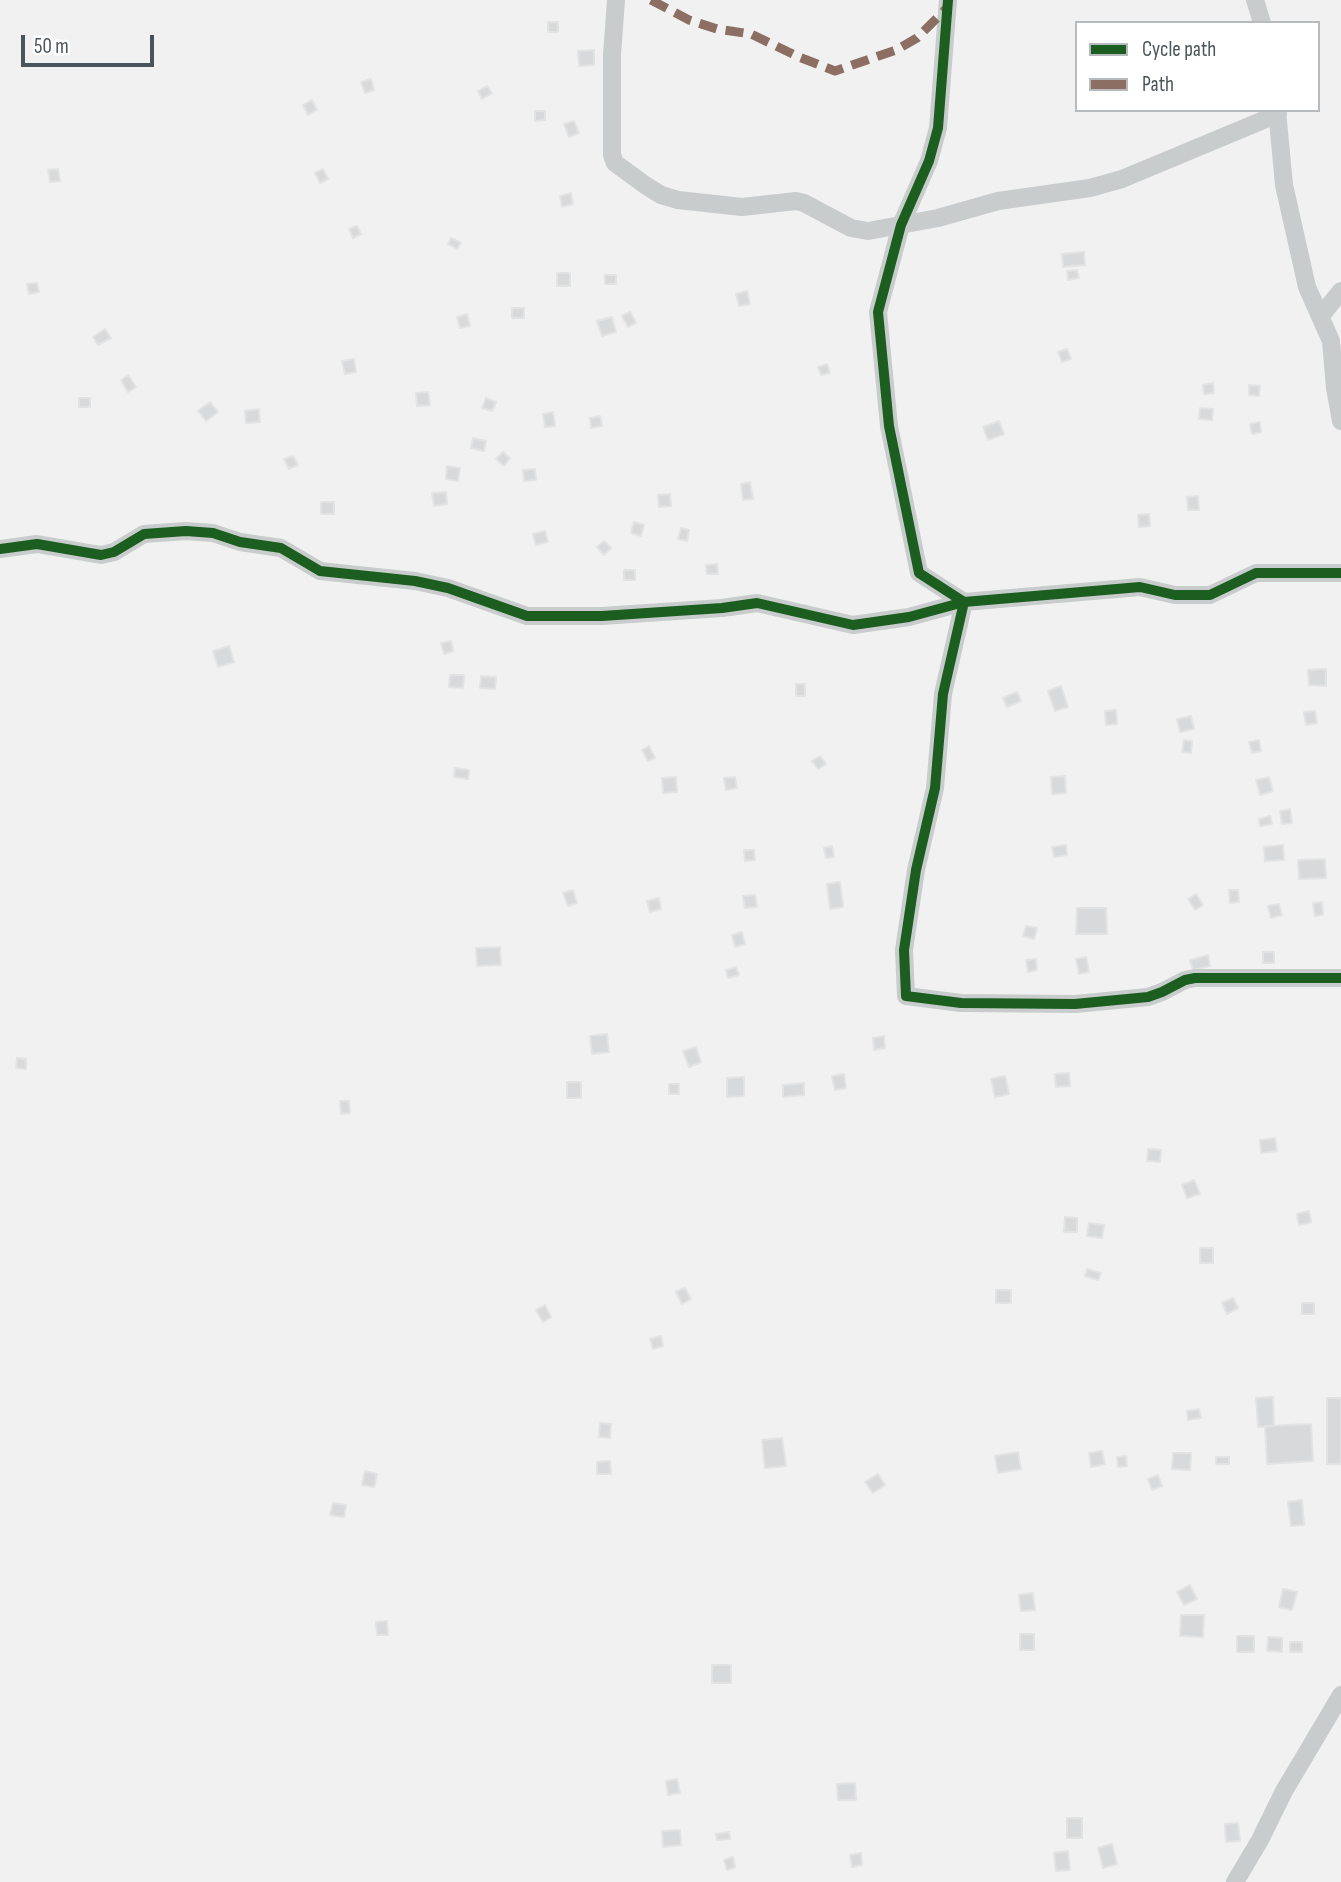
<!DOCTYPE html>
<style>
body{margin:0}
#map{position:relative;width:1341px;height:1882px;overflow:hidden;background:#f1f1f1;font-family:"Sofia Sans Condensed",sans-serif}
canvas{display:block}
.legend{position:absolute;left:1075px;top:21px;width:245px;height:91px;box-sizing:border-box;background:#fff;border:2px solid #b7bbbd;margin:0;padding:9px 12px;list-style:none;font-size:21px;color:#4a555b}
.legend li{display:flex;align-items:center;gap:14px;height:35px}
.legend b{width:35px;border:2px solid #b7bbbd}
.scale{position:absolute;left:21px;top:35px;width:133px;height:32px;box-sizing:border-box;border:4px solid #4a555b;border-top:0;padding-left:9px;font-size:21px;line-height:24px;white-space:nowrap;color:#4a555b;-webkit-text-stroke:5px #fff;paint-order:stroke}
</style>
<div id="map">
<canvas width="1341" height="1882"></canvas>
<ul class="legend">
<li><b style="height:9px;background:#1b5e20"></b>Cycle path</li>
<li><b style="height:9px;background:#8d6e63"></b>Path</li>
</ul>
<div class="scale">50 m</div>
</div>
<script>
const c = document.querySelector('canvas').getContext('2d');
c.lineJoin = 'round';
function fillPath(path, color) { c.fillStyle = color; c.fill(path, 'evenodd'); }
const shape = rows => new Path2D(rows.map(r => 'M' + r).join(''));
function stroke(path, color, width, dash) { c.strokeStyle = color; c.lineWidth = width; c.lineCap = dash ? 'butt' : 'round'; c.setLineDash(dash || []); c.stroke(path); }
const building = shape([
 [548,22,558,22,558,32,548,32,548,22],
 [594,50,594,65,579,66,578,51,594,50],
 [371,79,374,90,365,93,361,82,371,79],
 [487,86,492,93,482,99,478,91,487,86],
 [312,100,317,110,308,115,303,105,312,100],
 [535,111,545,111,545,120,535,121,535,111],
 [574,121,579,133,569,137,564,124,574,121],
 [58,169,60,181,50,182,48,170,58,169],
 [323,169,328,179,320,183,315,173,323,169],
 [571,193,573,204,562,207,560,196,571,193],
 [357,226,361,234,353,238,349,229,357,226],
 [451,238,461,243,457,249,448,244,451,238],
 [1084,252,1085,265,1063,267,1062,254,1084,252],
 [1077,270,1079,278,1068,280,1067,271,1077,270],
 [557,273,570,273,570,286,557,286,557,273],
 [605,275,616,275,616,284,605,284,605,275],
 [37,283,39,292,29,294,27,284,37,283],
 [747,291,750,304,739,306,736,294,747,291],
 [512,308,524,308,524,318,512,318,512,308],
 [630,312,636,323,628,327,622,316,630,312],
 [467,314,470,326,460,328,457,317,467,314],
 [612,317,616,332,602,336,597,321,612,317],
 [105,329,111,338,98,345,93,337,105,329],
 [1067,349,1071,359,1062,362,1058,352,1067,349],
 [354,359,356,372,345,374,342,361,354,359],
 [827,364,830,373,821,375,818,367,827,364],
 [128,375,136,387,128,392,121,380,128,375],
 [1213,383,1214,393,1204,394,1203,385,1213,383],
 [1249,385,1260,386,1259,396,1249,395,1249,385],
 [428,392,430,405,417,406,416,393,428,392],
 [79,398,90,398,90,407,79,407,79,398],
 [486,398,496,402,492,411,482,408,486,398],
 [210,402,218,412,206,421,198,411,210,402],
 [1200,408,1213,409,1212,420,1199,419,1200,408],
 [259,409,260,422,246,423,245,411,259,409],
 [553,412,555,426,545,427,543,414,553,412],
 [600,416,602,426,591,428,590,418,600,416],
 [999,421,1004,434,988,440,983,427,999,421],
 [1260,422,1261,432,1252,434,1250,424,1260,422],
 [473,438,486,441,484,451,471,448,473,438],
 [503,452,510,458,504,466,496,459,503,452],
 [293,456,298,465,289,469,284,459,293,456],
 [447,466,460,468,458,481,446,479,447,466],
 [535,469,536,480,524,481,523,470,535,469],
 [750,482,753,499,743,500,741,484,750,482],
 [446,492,447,504,434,506,432,493,446,492],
 [670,494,671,506,659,507,658,495,670,494],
 [1198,496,1199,510,1188,510,1187,497,1198,496],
 [321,502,334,502,334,514,321,514,321,502],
 [1149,514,1150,526,1139,527,1138,515,1149,514],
 [634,522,644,525,641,536,631,533,634,522],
 [681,528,689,530,687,541,678,539,681,528],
 [545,531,548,542,536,545,533,534,545,531],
 [604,541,611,548,604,555,597,547,604,541],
 [717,564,718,574,707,574,706,565,717,564],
 [624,570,635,570,635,580,624,580,624,570],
 [451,641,453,651,444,654,441,643,451,641],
 [229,646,234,662,218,667,213,651,229,646],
 [1326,669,1326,686,1309,685,1308,670,1326,669],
 [450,675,464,675,463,688,449,687,450,675],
 [481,676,496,677,495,689,480,688,481,676],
 [796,684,805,684,805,696,796,696,796,684],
 [1061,686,1068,707,1055,711,1048,691,1061,686],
 [1017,692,1021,701,1007,707,1003,698,1017,692],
 [1116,710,1117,724,1106,725,1105,711,1116,710],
 [1315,711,1317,723,1306,725,1304,712,1315,711],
 [1191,716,1194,729,1180,732,1177,719,1191,716],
 [1184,740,1192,741,1191,753,1182,752,1184,740],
 [1259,740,1261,751,1252,753,1249,742,1259,740],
 [649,746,655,758,648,761,642,750,649,746],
 [820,756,826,764,818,769,812,761,820,756],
 [455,768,469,770,468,779,454,777,455,768],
 [1065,776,1066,793,1052,794,1051,777,1065,776],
 [676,777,677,792,663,793,662,778,676,777],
 [735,777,737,788,726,790,724,778,735,777],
 [1269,777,1273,791,1260,795,1256,780,1269,777],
 [1290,809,1292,823,1282,824,1280,811,1290,809],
 [1270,816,1272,824,1260,826,1259,819,1270,816],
 [1066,845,1067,855,1054,857,1052,847,1066,845],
 [1283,845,1284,860,1265,861,1264,847,1283,845],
 [832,846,834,857,826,858,824,848,832,846],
 [744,850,754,850,755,860,745,861,744,850],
 [1325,859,1326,878,1299,879,1298,860,1325,859],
 [840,882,843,907,830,909,827,884,840,882],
 [573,890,577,903,568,906,563,893,573,890],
 [1229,890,1238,890,1239,902,1230,903,1229,890],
 [1196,894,1203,905,1195,910,1188,899,1196,894],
 [755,895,757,907,745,908,743,896,755,895],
 [659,898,661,909,650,912,647,901,659,898],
 [1322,902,1323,915,1315,916,1313,903,1322,902],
 [1279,904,1282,915,1271,918,1268,906,1279,904],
 [1077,908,1106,908,1107,934,1076,934,1077,908],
 [1026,926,1037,928,1034,939,1023,936,1026,926],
 [742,932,745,944,735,947,732,935,742,932],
 [500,947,501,965,477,966,476,948,500,947],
 [1263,952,1274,952,1274,963,1263,963,1263,952],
 [1208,955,1210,966,1193,970,1190,960,1208,955],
 [1086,957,1089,972,1079,974,1076,959,1086,957],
 [1036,959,1037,970,1028,972,1026,960,1036,959],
 [736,967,739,975,728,978,726,970,736,967],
 [607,1034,609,1052,592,1054,590,1036,607,1034],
 [884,1036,885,1048,874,1050,873,1038,884,1036],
 [696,1047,701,1062,689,1067,683,1051,696,1047],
 [17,1058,26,1059,26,1069,16,1068,17,1058],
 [1069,1073,1070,1086,1056,1087,1055,1074,1069,1073],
 [844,1074,846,1088,835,1090,832,1076,844,1074],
 [1005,1076,1009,1094,995,1097,991,1079,1005,1076],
 [744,1077,744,1096,727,1097,727,1078,744,1077],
 [567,1082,581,1082,581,1098,567,1098,567,1082],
 [804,1083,804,1095,783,1097,783,1085,804,1083],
 [669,1084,679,1084,679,1094,669,1094,669,1084],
 [340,1101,349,1101,350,1113,341,1114,340,1101],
 [1275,1138,1277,1151,1261,1153,1260,1140,1275,1138],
 [1148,1149,1161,1150,1160,1162,1147,1161,1148,1149],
 [1194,1180,1200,1194,1187,1198,1182,1185,1194,1180],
 [1309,1211,1311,1222,1299,1225,1297,1214,1309,1211],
 [1065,1217,1077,1218,1077,1232,1064,1232,1065,1217],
 [1089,1223,1104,1225,1102,1238,1087,1236,1089,1223],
 [1200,1248,1213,1248,1213,1263,1200,1263,1200,1248],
 [1087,1269,1101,1273,1098,1280,1085,1276,1087,1269],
 [685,1288,691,1299,682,1304,676,1292,685,1288],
 [996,1290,1011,1290,1011,1303,996,1303,996,1290],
 [1233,1298,1238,1308,1227,1314,1222,1303,1233,1298],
 [1302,1303,1314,1303,1314,1314,1302,1314,1302,1303],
 [545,1305,551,1317,543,1322,536,1310,545,1305],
 [661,1336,663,1346,653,1349,650,1339,661,1336],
 [1273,1397,1274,1426,1258,1427,1256,1398,1273,1397],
 [1327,1398,1341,1398,1341,1464,1327,1464,1327,1398],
 [1199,1409,1201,1418,1188,1420,1187,1411,1199,1409],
 [600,1423,611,1424,610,1438,599,1437,600,1423],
 [1311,1424,1313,1461,1267,1464,1265,1426,1311,1424],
 [782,1438,786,1466,765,1468,762,1440,782,1438],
 [1102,1451,1105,1464,1091,1467,1089,1453,1102,1451],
 [1018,1452,1021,1469,998,1473,995,1456,1018,1452],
 [1173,1453,1191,1453,1190,1470,1172,1469,1173,1453],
 [1126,1456,1127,1466,1118,1467,1117,1457,1126,1456],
 [1216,1457,1229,1457,1229,1464,1216,1464,1216,1457],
 [610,1461,611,1474,597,1474,597,1462,610,1461],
 [365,1471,377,1474,374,1487,362,1485,365,1471],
 [878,1474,885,1485,873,1493,865,1482,878,1474],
 [1158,1475,1162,1486,1152,1490,1148,1479,1158,1475],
 [1302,1500,1304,1525,1291,1526,1288,1502,1302,1500],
 [333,1503,346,1505,344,1517,330,1515,333,1503],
 [1190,1585,1197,1599,1184,1605,1177,1592,1190,1585],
 [1283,1589,1297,1592,1292,1610,1279,1607,1283,1589],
 [1033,1593,1035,1610,1021,1611,1019,1595,1033,1593],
 [1181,1615,1204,1615,1203,1637,1180,1636,1181,1615],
 [387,1621,388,1635,377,1635,376,1622,387,1621],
 [1020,1634,1034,1634,1034,1650,1020,1650,1020,1634],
 [1237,1636,1254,1636,1254,1652,1237,1652,1237,1636],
 [1268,1637,1282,1638,1282,1652,1267,1651,1268,1637],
 [1290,1642,1302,1642,1302,1652,1290,1652,1290,1642],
 [712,1665,731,1665,731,1683,712,1683,712,1665],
 [677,1779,680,1793,668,1795,666,1781,677,1779],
 [855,1783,856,1800,838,1800,837,1784,855,1783],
 [1067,1818,1082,1818,1082,1838,1067,1838,1067,1818],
 [1238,1823,1240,1841,1226,1842,1225,1824,1238,1823],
 [680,1830,681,1845,663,1847,662,1831,680,1830],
 [729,1832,730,1839,717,1840,716,1834,729,1832],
 [1112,1844,1117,1864,1103,1868,1098,1848,1112,1844],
 [1068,1851,1070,1870,1056,1871,1054,1853,1068,1851],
 [861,1853,862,1865,852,1867,850,1855,861,1853],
 [733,1857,735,1867,727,1870,724,1860,733,1857]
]);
const street = shape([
 [616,0,612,55,612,155,615,163,645,185,661,195,678,200,742,207,796,201,804,203,851,228,868,231,938,218,998,201,1090,188,1122,179,1278,114],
 [948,0,938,128,929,161,901,225,878,312,889,426,919,573,964,602,943,694,935,788,916,870,904,950,906,996,961,1003,1075,1004,1148,997,1162,992,1185,980,1195,978,1341,978],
 [1255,0,1262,23],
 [1277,110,1284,185,1307,287,1331,341,1335,388,1341,421],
 [1320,317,1341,291],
 [0,549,37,544,101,555,114,552,144,534,186,531,213,533,240,542,281,548,320,571,415,581,448,588,527,616,602,616,722,608,757,603,853,625,909,617,964,602,1140,587,1175,595,1210,595,1256,573,1341,573],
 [1235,1882,1260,1840,1284,1791,1341,1695]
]);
const quiet = shape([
 [651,0,689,20,717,29,751,34,799,57,835,71,896,50,917,38,946,9]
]);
const cycleway = shape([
 [948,0,938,128,929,161,901,225,878,312,889,426,919,573,964,602,943,694,935,788,916,870,904,950,906,996,961,1003,1075,1004,1148,997,1162,992,1185,980,1195,978,1341,978],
 [0,549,37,544,101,555,114,552,144,534,186,531,213,533,240,542,281,548,320,571,415,581,448,588,527,616,602,616,722,608,757,603,853,625,909,617,964,602,1140,587,1175,595,1210,595,1256,573,1341,573]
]);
fillPath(building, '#d7d9da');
stroke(building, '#e3e3e4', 2);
stroke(street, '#c9cccc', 18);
stroke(quiet, '#8d6e63', 9, [18, 9]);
stroke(cycleway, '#1b5e20', 10);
</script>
